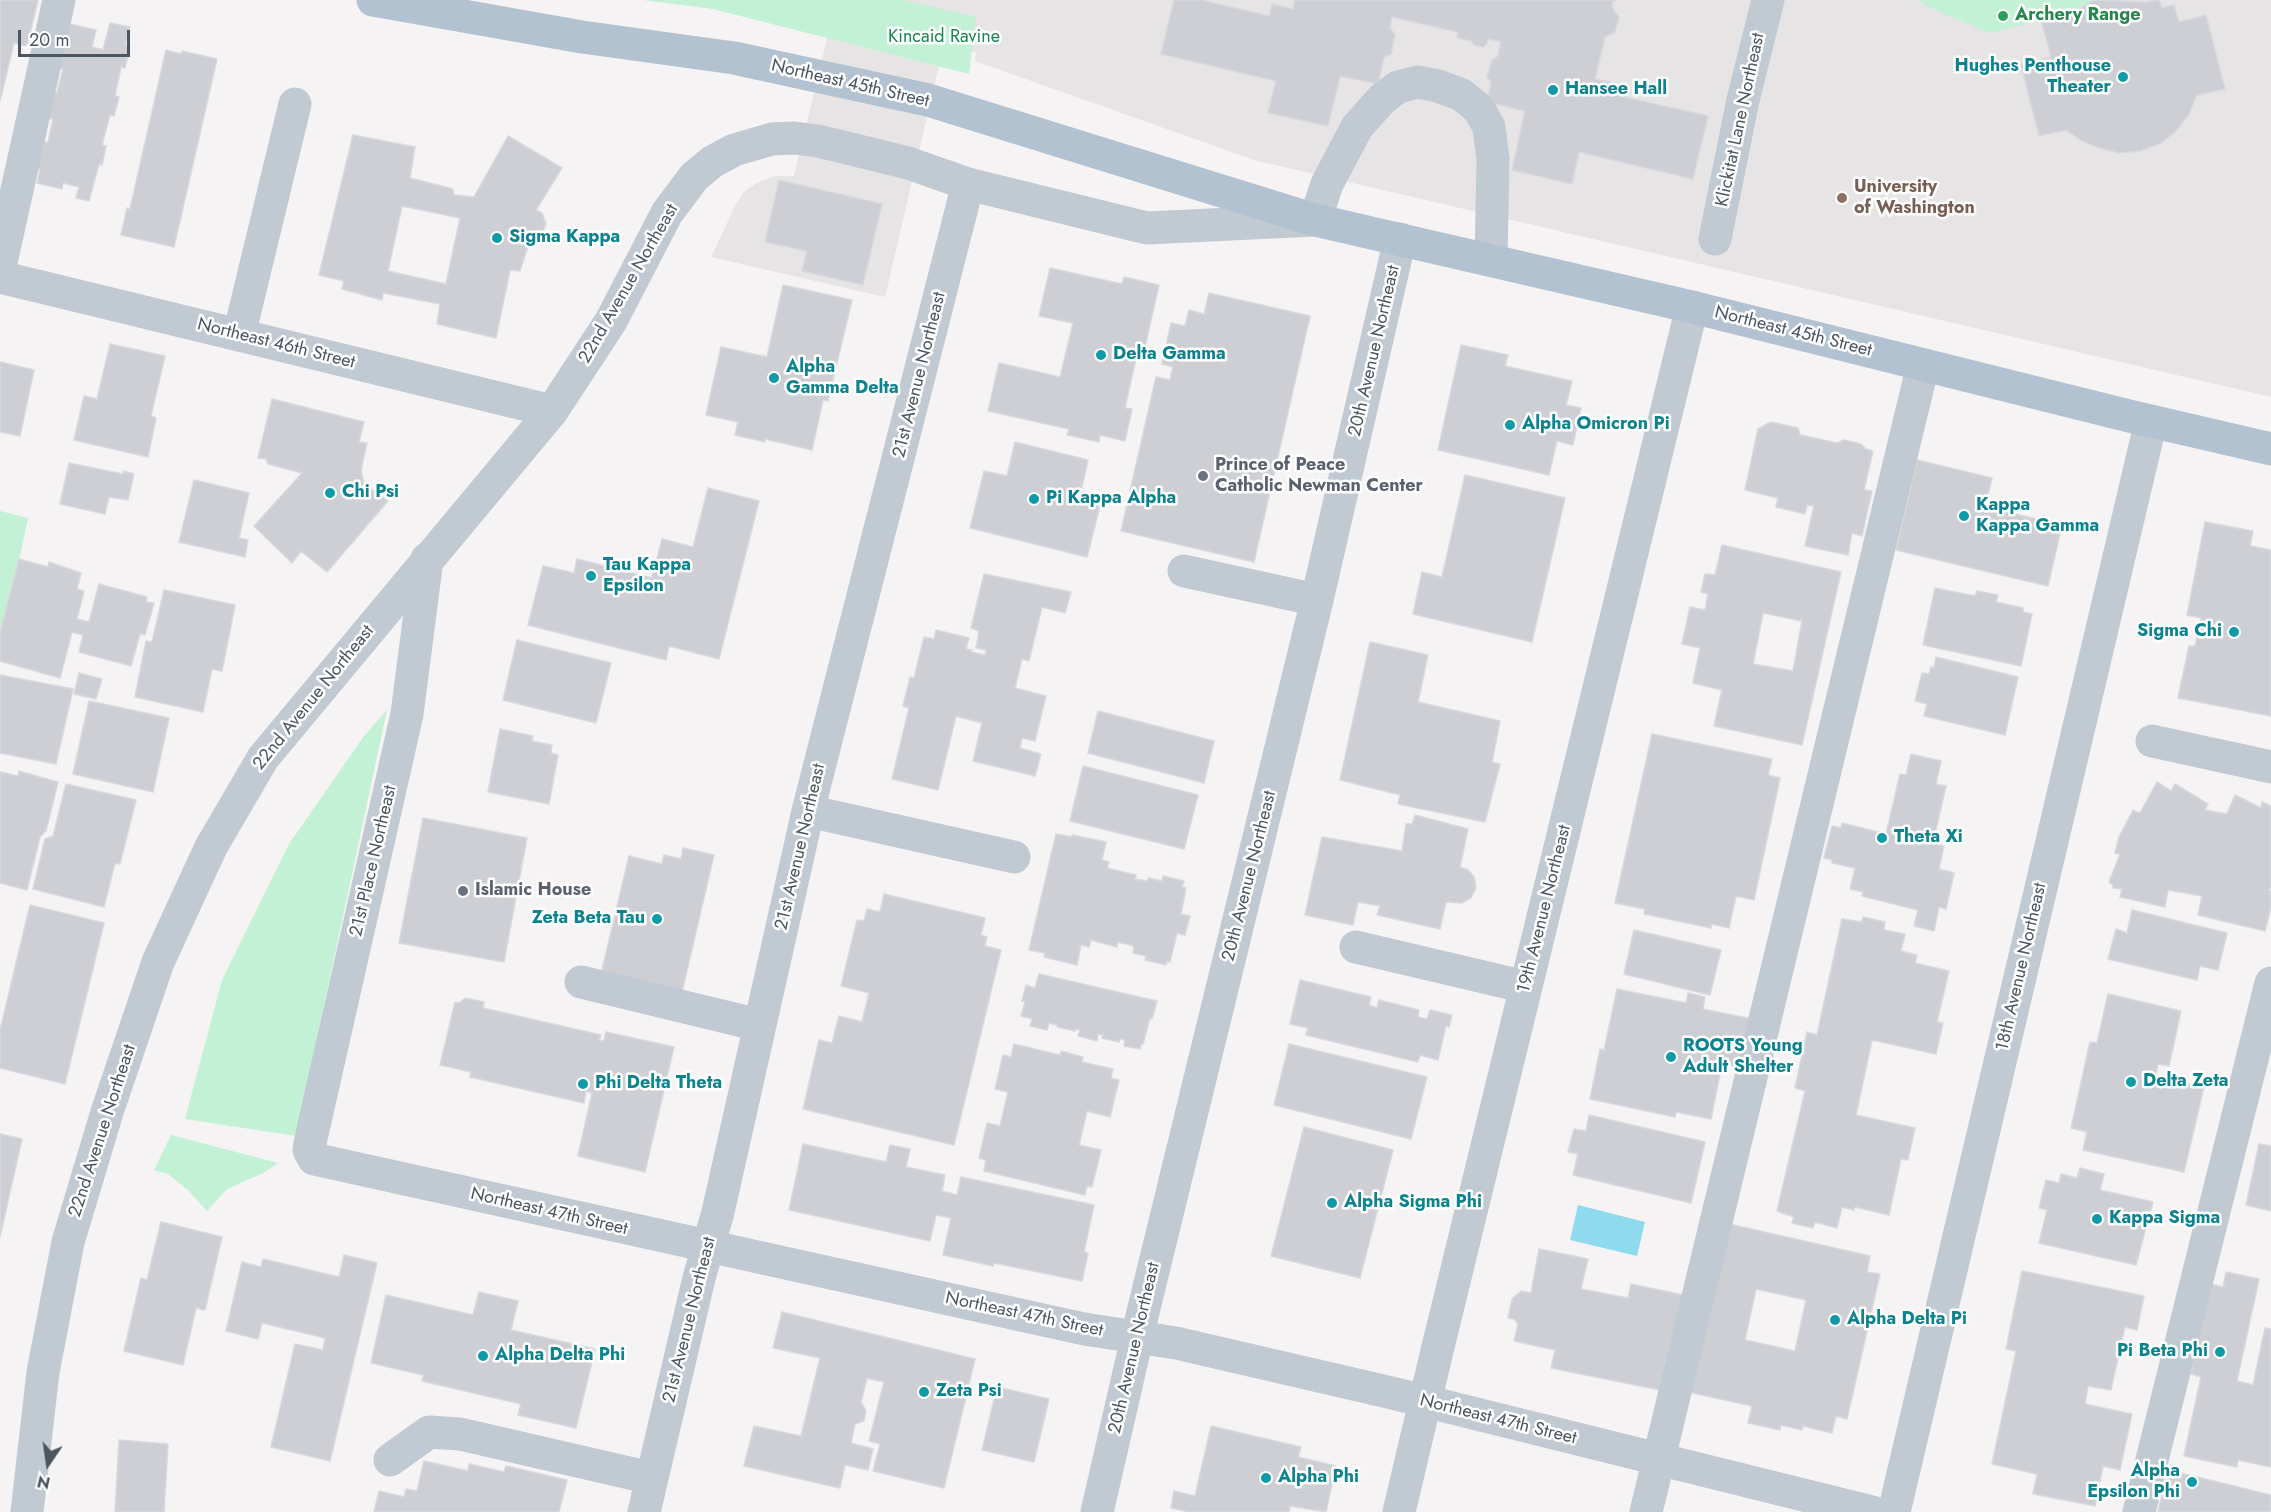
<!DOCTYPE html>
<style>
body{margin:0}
#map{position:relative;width:2271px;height:1512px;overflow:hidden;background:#f5f3f3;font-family:Jost,sans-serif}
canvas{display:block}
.north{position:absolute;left:18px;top:1434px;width:60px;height:60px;-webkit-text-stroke:4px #fff;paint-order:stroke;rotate:193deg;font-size:16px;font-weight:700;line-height:24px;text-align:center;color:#4a5661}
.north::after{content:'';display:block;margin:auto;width:21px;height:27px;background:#4a5661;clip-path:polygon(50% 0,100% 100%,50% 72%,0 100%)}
.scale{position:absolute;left:18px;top:30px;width:112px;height:27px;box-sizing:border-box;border:3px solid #4a5661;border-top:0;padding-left:8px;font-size:18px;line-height:21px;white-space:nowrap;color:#4a5661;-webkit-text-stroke:4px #fff;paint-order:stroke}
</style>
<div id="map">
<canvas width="2271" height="1512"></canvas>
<div class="north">N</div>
<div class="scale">20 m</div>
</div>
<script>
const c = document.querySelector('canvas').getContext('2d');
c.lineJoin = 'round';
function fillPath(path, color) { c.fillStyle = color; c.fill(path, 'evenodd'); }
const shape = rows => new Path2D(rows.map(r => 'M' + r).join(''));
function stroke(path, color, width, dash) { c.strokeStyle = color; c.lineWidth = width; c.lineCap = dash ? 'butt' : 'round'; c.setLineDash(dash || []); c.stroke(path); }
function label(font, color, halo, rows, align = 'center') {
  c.font = font + ' Jost,sans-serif'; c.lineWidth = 5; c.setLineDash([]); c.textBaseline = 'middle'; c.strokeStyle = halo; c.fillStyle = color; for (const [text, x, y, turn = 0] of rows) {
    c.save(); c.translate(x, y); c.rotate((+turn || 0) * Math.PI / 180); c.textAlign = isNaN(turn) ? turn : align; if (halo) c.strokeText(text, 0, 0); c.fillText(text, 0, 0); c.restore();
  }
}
const education = shape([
 [743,0,2271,0,2271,397,1254,160,975,61,976,52,944,44,885,297,711,257,736,204,744,192,755,184,774,176,794,176,832,18]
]);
const green = shape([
 [643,0,903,0,976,17,969,74,713,9],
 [1918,0,2093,0,2075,12,1989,33,1931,8],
 [0,511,28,518,0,651],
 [387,710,296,1136,185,1119,222,980,289,844,364,736],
 [171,1135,278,1163,263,1173,227,1189,207,1211,188,1190,168,1174,154,1170]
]);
const water = shape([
 [1578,1205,1645,1222,1637,1256,1570,1240]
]);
const building = shape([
 [0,0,38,0,27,46,14,43,0,101,0,0],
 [1174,0,1201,0,1269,16,1272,4,1293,9,1295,0,1616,0,1613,1,1612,7,1619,17,1615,32,1605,37,1595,79,1619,84,1616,95,1708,116,1693,179,1579,152,1572,184,1512,170,1525,111,1487,102,1491,82,1487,77,1492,60,1498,56,1501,42,1488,39,1487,44,1483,47,1474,45,1471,41,1457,38,1458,32,1392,17,1390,28,1395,35,1391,54,1384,58,1378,84,1340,76,1328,126,1268,113,1276,81,1161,54,1174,0],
 [2093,0,2145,2,2159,0,2162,8,2174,5,2179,22,2206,15,2225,89,2197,95,2189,114,2176,131,2161,143,2141,151,2119,153,2099,148,2082,141,2066,130,2039,136,2021,65,2051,57,2041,20,2075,12,2093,0],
 [110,23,130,27,125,45,130,46,125,68,121,67,115,96,119,97,114,116,110,115,102,145,106,146,102,165,99,164,89,201,76,198,79,187,63,183,62,189,37,183,40,169,33,167,40,140,48,143,53,119,46,117,52,92,57,93,63,69,55,67,70,24,96,30,92,47,103,50,110,23],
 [166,50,181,54,182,51,217,59,174,247,121,235,127,208,130,209,166,50],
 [353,135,415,147,410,178,453,189,454,195,474,197,508,136,562,168,536,210,542,213,546,224,542,234,536,241,529,243,520,271,510,270,496,338,437,324,440,304,383,293,382,300,342,289,344,281,319,275,353,135],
 [402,206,460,218,446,284,388,271,402,206],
 [779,180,882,204,863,285,802,271,807,251,765,242,779,180],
 [1050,268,1122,284,1124,277,1159,285,1143,356,1137,354,1125,408,1132,409,1125,441,1100,435,1099,442,1067,435,1069,429,988,411,999,363,1060,377,1073,323,1039,316,1050,268],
 [783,285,852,300,828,401,823,400,812,450,765,439,765,442,735,435,738,422,706,415,721,347,767,357,783,285],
 [1209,293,1310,316,1254,562,1121,531,1156,377,1170,380,1173,367,1162,364,1171,323,1185,326,1189,310,1204,314,1209,293],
 [110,344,165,356,151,416,156,418,148,457,74,440,84,396,97,399,110,344],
 [1461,345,1508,355,1505,366,1572,381,1566,405,1581,408,1573,445,1557,441,1549,475,1438,450,1461,345],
 [0,362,34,370,20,436,0,432,0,362],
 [272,399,364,422,359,442,367,443,361,470,364,484,388,501,327,572,301,551,292,563,254,526,302,473,268,464,266,459,258,458,272,399],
 [1771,422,1798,428,1800,435,1837,443,1844,440,1861,444,1866,449,1873,451,1864,490,1872,491,1862,536,1852,533,1848,555,1805,546,1814,506,1807,505,1805,514,1776,507,1778,498,1745,490,1758,429,1771,422],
 [1015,442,1088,460,1080,496,1101,502,1087,557,970,528,984,471,1007,476,1015,442],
 [1917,460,1992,478,1985,507,2062,525,2048,586,1896,550,1917,460],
 [69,463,123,474,124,471,134,474,128,500,109,497,105,514,60,504,69,463],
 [1465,475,1565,498,1532,642,1413,614,1422,572,1442,577,1465,475],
 [194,480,249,493,239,538,248,540,245,557,179,542,194,480],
 [708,488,759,501,719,659,669,646,666,660,528,625,543,566,574,573,577,559,652,578,662,539,693,547,708,488],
 [2205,522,2253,531,2250,546,2271,550,2271,716,2178,698,2189,646,2195,646,2201,618,2187,615,2205,522],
 [1722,545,1841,572,1802,745,1714,726,1722,690,1693,683,1700,648,1682,644,1690,607,1705,610,1708,594,1701,592,1705,574,1715,575,1722,545],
 [1763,613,1802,621,1793,671,1753,664,1763,613],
 [19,559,48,567,49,562,81,573,77,589,84,591,77,619,89,622,99,584,147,597,146,602,154,603,145,635,140,634,131,666,79,652,83,635,72,632,60,678,0,661,0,632,19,559],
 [984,574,1071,592,1065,613,1042,607,1029,661,1022,659,1015,688,1046,696,1035,741,1022,738,1020,748,1041,754,1035,776,973,761,982,723,956,716,938,790,892,779,909,708,903,706,910,677,914,678,924,637,934,639,936,630,969,638,966,649,972,650,971,652,985,655,986,650,976,648,979,631,971,628,984,574],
 [1935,588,1975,596,1977,591,1998,595,1996,602,2023,608,2023,612,2032,614,2021,666,1923,645,1935,588],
 [164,590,235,605,222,671,212,669,203,712,135,697,146,641,152,642,164,590],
 [517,640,611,663,596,723,503,700,517,640],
 [1370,642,1428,655,1418,702,1500,721,1492,762,1500,764,1485,822,1398,804,1400,795,1340,780,1370,642],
 [1936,657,2018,677,2005,735,1924,716,1927,704,1915,701,1922,673,1929,674,1931,667,1934,668,1936,657],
 [79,673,102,679,96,699,74,694,79,673],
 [0,675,73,689,56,764,0,753,0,675],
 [89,701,169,718,153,792,73,774,89,701],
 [1098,711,1214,741,1204,783,1088,753,1098,711],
 [500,729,533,736,532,741,552,745,551,753,558,755,549,804,488,792,500,729],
 [1652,734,1772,759,1768,775,1780,778,1754,900,1736,896,1729,928,1712,924,1711,928,1644,914,1645,909,1615,903,1652,734],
 [1911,754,1941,761,1936,784,1946,786,1933,843,1944,846,1939,869,1954,873,1946,909,1939,907,1934,931,1914,926,1918,910,1862,896,1863,892,1850,889,1855,868,1832,863,1832,860,1824,858,1832,826,1841,828,1842,823,1886,834,1900,774,1906,775,1911,754],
 [1083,766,1198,795,1184,849,1070,821,1083,766],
 [19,771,58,782,46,831,40,837,27,890,0,883,0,772,18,776,19,771],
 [2157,782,2171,791,2175,784,2208,804,2205,810,2227,814,2235,795,2261,808,2262,802,2271,806,2271,886,2269,890,2271,892,2271,907,2265,931,2198,915,2202,896,2168,890,2165,907,2120,897,2122,889,2113,888,2113,885,2109,882,2120,854,2115,853,2119,837,2133,810,2140,813,2157,782],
 [66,784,136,800,120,864,115,863,104,907,33,889,45,839,53,836,66,784],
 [1415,815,1468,829,1460,867,1468,870,1474,877,1476,888,1471,898,1462,903,1446,902,1440,929,1377,915,1380,906,1358,902,1353,925,1305,915,1322,837,1402,851,1406,824,1412,824,1415,815],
 [423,818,527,838,504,962,399,943,423,818],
 [1056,834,1072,837,1072,835,1106,842,1102,860,1109,862,1107,868,1136,875,1135,879,1148,881,1148,878,1162,881,1163,876,1184,881,1182,887,1186,888,1181,914,1190,916,1185,935,1177,933,1170,962,1167,961,1166,965,1145,960,1146,956,1133,953,1134,946,1118,942,1117,947,1091,940,1089,947,1081,945,1077,965,1044,957,1045,953,1029,950,1056,834],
 [683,848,714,855,682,992,601,974,629,856,662,864,664,855,681,859,683,848],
 [884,894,985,918,981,935,987,937,985,946,1001,950,954,1145,803,1109,819,1040,832,1043,839,1016,862,1022,869,993,841,986,857,920,864,921,867,909,880,912,884,894],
 [30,905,104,923,65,1084,0,1068,0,1030,30,905],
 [2132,910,2227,933,2218,970,2200,966,2197,980,2108,959,2116,929,2127,933,2132,910],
 [1863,917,1885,922,1884,930,1905,934,1901,951,1917,955,1915,963,1949,971,1937,1022,1943,1023,1936,1054,1872,1040,1856,1115,1915,1128,1908,1160,1901,1159,1889,1215,1855,1207,1854,1210,1842,1207,1837,1228,1815,1222,1813,1228,1792,1223,1794,1217,1777,1211,1805,1091,1795,1088,1807,1032,1817,1035,1842,919,1862,922,1863,917],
 [1634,930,1721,950,1710,995,1624,974,1634,930],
 [1039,974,1157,1001,1152,1019,1150,1018,1143,1044,1141,1044,1140,1049,1124,1046,1125,1040,1120,1039,1119,1042,1102,1038,1103,1035,1098,1034,1097,1041,1078,1036,1080,1030,1075,1029,1075,1031,1057,1027,1057,1025,1049,1023,1047,1030,1030,1026,1032,1019,1021,1016,1025,1002,1022,1001,1026,985,1035,988,1039,974],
 [1300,980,1371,997,1369,1005,1377,1008,1379,1000,1419,1010,1418,1017,1427,1019,1430,1010,1452,1015,1449,1027,1446,1026,1438,1060,1420,1055,1418,1062,1306,1035,1308,1028,1290,1024,1300,980],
 [1617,989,1686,1003,1688,993,1705,997,1703,1009,1752,1019,1742,1068,1722,1064,1711,1119,1676,1112,1675,1117,1590,1099,1600,1049,1604,1050,1617,989],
 [2108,994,2181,1011,2169,1066,2158,1064,2156,1077,2204,1087,2184,1172,2083,1150,2087,1132,2071,1128,2090,1042,2097,1043,2108,994],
 [465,998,484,1002,483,1008,601,1035,599,1040,604,1041,606,1032,674,1047,645,1172,578,1156,592,1093,586,1091,584,1103,470,1077,471,1072,440,1065,455,1002,459,1003,465,998],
 [1014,1044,1060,1055,1061,1051,1083,1057,1082,1062,1113,1069,1111,1078,1119,1080,1110,1117,1087,1111,1079,1145,1101,1150,1092,1187,1087,1186,1085,1195,984,1171,986,1160,979,1158,987,1123,1000,1126,1008,1092,995,1089,1003,1055,1011,1057,1014,1044],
 [1289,1044,1427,1077,1411,1139,1274,1105,1289,1044],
 [1589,1115,1705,1142,1691,1203,1573,1175,1578,1154,1568,1152,1574,1129,1586,1131,1589,1115],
 [1304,1127,1393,1150,1360,1278,1271,1256,1304,1127],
 [0,1134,22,1139,0,1237,0,1134],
 [803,1144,886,1162,890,1145,910,1149,906,1167,945,1175,942,1191,957,1195,961,1177,1094,1205,1084,1252,1088,1253,1082,1281,994,1263,993,1266,943,1255,951,1218,936,1215,930,1241,789,1210,803,1144],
 [2259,1144,2271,1146,2271,1211,2246,1205,2259,1144],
 [2080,1168,2104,1174,2100,1190,2153,1202,2136,1265,2039,1243,2047,1210,2039,1208,2046,1180,2059,1183,2061,1174,2077,1178,2080,1168],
 [161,1222,222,1237,205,1310,196,1308,183,1365,124,1351,141,1278,147,1280,161,1222],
 [1725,1223,1870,1256,1867,1272,1880,1274,1847,1419,1836,1416,1832,1433,1803,1426,1802,1430,1781,1425,1780,1430,1748,1423,1752,1406,1688,1392,1725,1223],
 [1756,1289,1806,1300,1795,1351,1745,1340,1756,1289],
 [1539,1249,1588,1259,1581,1289,1628,1298,1631,1284,1683,1295,1670,1360,1666,1360,1660,1390,1551,1368,1555,1350,1514,1341,1518,1324,1514,1319,1508,1318,1512,1299,1521,1291,1531,1293,1539,1249],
 [344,1255,377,1263,330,1461,271,1447,295,1344,323,1350,325,1338,262,1323,258,1339,226,1331,242,1262,261,1267,263,1259,339,1277,344,1255],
 [2022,1271,2144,1296,2137,1330,2125,1327,2111,1390,2088,1386,2085,1404,2132,1414,2120,1470,2103,1466,2095,1506,2033,1494,2037,1474,1992,1464,2016,1351,2006,1349,2022,1271],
 [2226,1272,2259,1279,2237,1381,2253,1385,2265,1328,2271,1329,2271,1467,2238,1460,2237,1467,2184,1456,2201,1377,2191,1374,2210,1284,2223,1287,2226,1272],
 [479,1292,518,1301,511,1330,595,1349,576,1428,518,1415,521,1404,422,1381,423,1375,371,1363,386,1295,473,1315,479,1292],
 [782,1312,975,1359,944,1488,873,1471,880,1444,869,1441,884,1382,867,1378,861,1402,866,1411,864,1421,855,1424,851,1443,873,1449,868,1470,845,1465,840,1488,744,1466,754,1426,801,1436,820,1358,773,1348,782,1312],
 [997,1387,1049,1399,1034,1462,982,1450,997,1387],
 [1211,1426,1301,1447,1298,1457,1336,1466,1326,1512,1290,1506,1289,1512,1189,1512,1171,1508,1174,1491,1195,1496,1211,1426],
 [119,1440,168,1444,164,1512,115,1512,119,1440],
 [424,1461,468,1471,469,1464,504,1472,506,1466,567,1480,559,1512,374,1512,379,1491,404,1497,406,1489,417,1491,424,1461],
 [2168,1470,2271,1495,2271,1512,2158,1512,2168,1470]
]);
const minor = shape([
 [1715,239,1743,100,1768,0],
 [0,267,59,0],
 [0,277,552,411],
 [239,335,295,104],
 [427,559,407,714,310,1143,309,1150,314,1159,1084,1329,1176,1343,1392,1393,1872,1512],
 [1184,571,1317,600],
 [2152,741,2271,767],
 [808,811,1014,857],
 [1356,947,1526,987],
 [581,982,759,1025],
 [390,1460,429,1432,460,1434,651,1478],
 [27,1512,43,1372,68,1242,107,1112,158,962,211,847,263,758,552,411,611,321,667,213,694,177,712,162,734,150,772,139,794,138,818,141,908,163,968,184,1147,228,1315,220,1327,184,1357,127,1382,99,1398,87,1418,82,1438,86,1462,95,1479,109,1489,127,1493,159,1491,260],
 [644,1512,699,1278,718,1212,808,811,968,184],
 [1097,1512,1143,1312,1317,600,1400,239],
 [1399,1512,1437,1351,1692,307],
 [1646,1512,1923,365],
 [1894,1512,2151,421],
 [2139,1512,2271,983]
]);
const major = shape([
 [373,0,582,37,734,58,928,100,1315,220,1692,307,2129,416,2271,449]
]);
const markers = [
 [2003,16,6,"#2e9e5b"],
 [2123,77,6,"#0f9aa8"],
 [1553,90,6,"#0f9aa8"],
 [1842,198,6,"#8d6e63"],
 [497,238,6,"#0f9aa8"],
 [1101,355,6,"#0f9aa8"],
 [774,378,6,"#0f9aa8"],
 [1510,425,6,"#0f9aa8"],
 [1203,476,6,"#6b7280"],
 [330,493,6,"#0f9aa8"],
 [1034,499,6,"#0f9aa8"],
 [1964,516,6,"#0f9aa8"],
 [591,576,6,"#0f9aa8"],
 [2234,632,6,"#0f9aa8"],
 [1882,838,6,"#0f9aa8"],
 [463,891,6,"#6b7280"],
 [657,919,6,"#0f9aa8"],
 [1671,1057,6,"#0f9aa8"],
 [2131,1082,6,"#0f9aa8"],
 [583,1084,6,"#0f9aa8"],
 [1332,1203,6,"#0f9aa8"],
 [2097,1219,6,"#0f9aa8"],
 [1835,1320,6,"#0f9aa8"],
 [2220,1352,6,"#0f9aa8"],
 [483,1356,6,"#0f9aa8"],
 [924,1392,6,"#0f9aa8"],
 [1266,1478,6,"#0f9aa8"],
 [2192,1482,6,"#0f9aa8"]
];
const leisureNames = [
 ["Archery Range",2015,16]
];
const parkNames = [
 ["Kincaid Ravine",944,38]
];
const cultureNames = [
 ["Hughes Penthouse",2111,67,"right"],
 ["Theater",2111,88,"right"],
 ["Hansee Hall",1565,90],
 ["Sigma Kappa",509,238],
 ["Delta Gamma",1113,355],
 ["Alpha",786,368],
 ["Gamma Delta",786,389],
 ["Alpha Omicron Pi",1522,425],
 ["Chi Psi",342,493],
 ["Pi Kappa Alpha",1046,499],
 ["Kappa",1976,506],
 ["Kappa Gamma",1976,527],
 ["Tau Kappa",603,566],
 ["Epsilon",603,587],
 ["Sigma Chi",2222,632,"right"],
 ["Theta Xi",1894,838],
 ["Zeta Beta Tau",645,919,"right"],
 ["ROOTS Young",1683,1047],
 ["Adult Shelter",1683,1068],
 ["Delta Zeta",2143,1082],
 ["Phi Delta Theta",595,1084],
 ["Alpha Sigma Phi",1344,1203],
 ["Kappa Sigma",2109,1219],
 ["Alpha Delta Pi",1847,1320],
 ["Pi Beta Phi",2208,1352,"right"],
 ["Alpha Delta Phi",495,1356],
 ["Zeta Psi",936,1392],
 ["Alpha",2180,1472,"right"],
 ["Epsilon Phi",2180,1493,"right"],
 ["Alpha Phi",1278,1478]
];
const streetNames = [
 ["Northeast 45th Street",850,84,13],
 ["Klickitat Lane Northeast",1741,120,-78],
 ["22nd Avenue Northeast",629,284,-60],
 ["Northeast 45th Street",1793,332,14],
 ["Northeast 46th Street",276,344,14],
 ["20th Avenue Northeast",1375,351,-77],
 ["21st Avenue Northeast",920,375,-76],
 ["22nd Avenue Northeast",314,698,-51],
 ["21st Avenue Northeast",801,847,-77],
 ["21st Place Northeast",374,861,-77],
 ["20th Avenue Northeast",1250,876,-76],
 ["19th Avenue Northeast",1545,909,-76],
 ["18th Avenue Northeast",2022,967,-77],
 ["22nd Avenue Northeast",103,1131,-72],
 ["Northeast 47th Street",549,1212,13],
 ["Northeast 47th Street",1024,1315,12],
 ["21st Avenue Northeast",690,1320,-76],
 ["20th Avenue Northeast",1135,1348,-77],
 ["Northeast 47th Street",1498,1420,14]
];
const educationNames = [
 ["University",1854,188],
 ["of Washington",1854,209]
];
const worshipNames = [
 ["Prince of Peace",1215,466],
 ["Catholic Newman Center",1215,487],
 ["Islamic House",475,891]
];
fillPath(education, '#e6e4e5');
fillPath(green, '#c3f1d5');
fillPath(water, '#90daee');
fillPath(building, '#cdcfd5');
stroke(building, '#d7d9de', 1.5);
stroke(minor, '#c1cad2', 33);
stroke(major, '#b3c2d1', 33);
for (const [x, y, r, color] of markers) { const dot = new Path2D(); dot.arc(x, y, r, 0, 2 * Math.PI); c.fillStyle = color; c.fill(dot); stroke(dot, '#fff', 2); }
label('bold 18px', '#27864d', '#fff', leisureNames, 'left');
label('18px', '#17864f', '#fff', parkNames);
label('bold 18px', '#0d838f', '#fff', cultureNames, 'left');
label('18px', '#4a5661', '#fff', streetNames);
label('bold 18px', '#785e54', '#fff', educationNames, 'left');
label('bold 18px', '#5b616d', '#fff', worshipNames, 'left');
</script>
